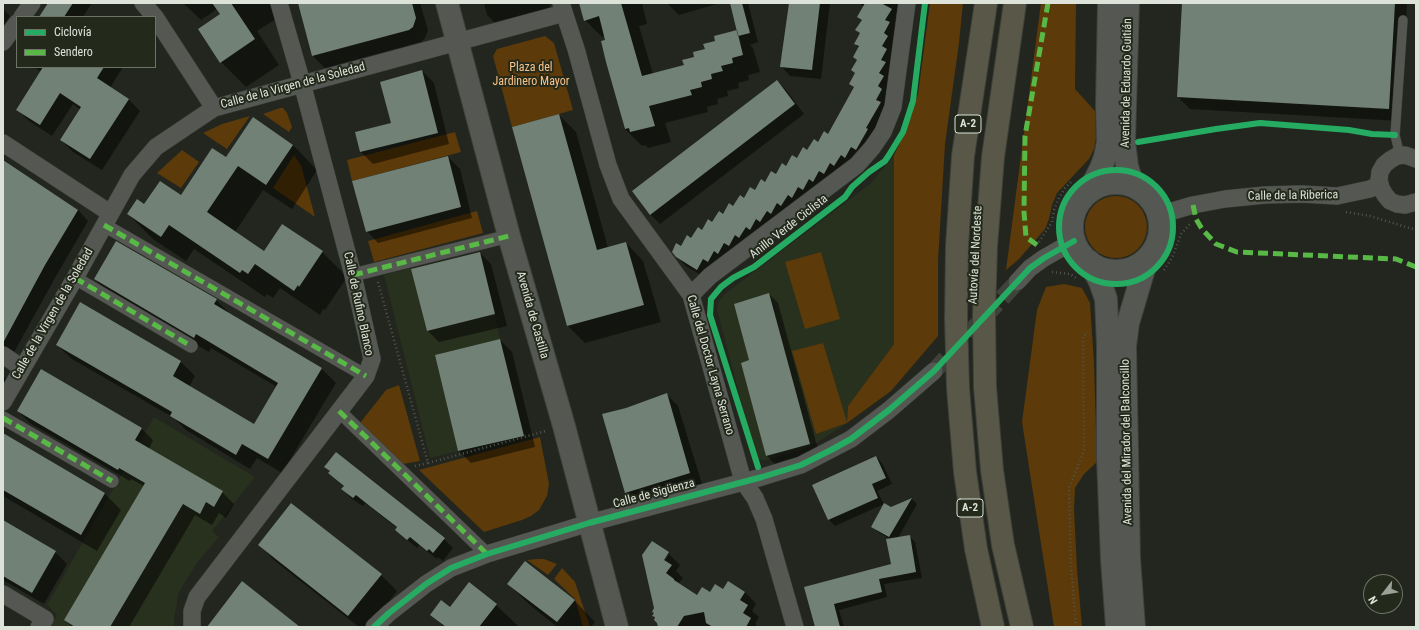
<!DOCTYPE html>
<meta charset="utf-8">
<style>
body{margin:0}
#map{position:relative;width:1419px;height:630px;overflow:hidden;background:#22261e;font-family:"Roboto Condensed",sans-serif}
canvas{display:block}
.frame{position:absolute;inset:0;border:4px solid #dee3da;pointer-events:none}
.legend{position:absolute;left:16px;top:16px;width:140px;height:52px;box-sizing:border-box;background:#23291b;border:1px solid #6e7367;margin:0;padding:5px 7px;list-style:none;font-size:12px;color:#dee3da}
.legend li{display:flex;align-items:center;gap:8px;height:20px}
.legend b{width:20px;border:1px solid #6e7367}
.north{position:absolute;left:1363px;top:574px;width:40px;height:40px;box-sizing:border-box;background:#23291b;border:1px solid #6e7367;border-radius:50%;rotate:239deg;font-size:11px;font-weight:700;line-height:16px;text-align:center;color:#dee3da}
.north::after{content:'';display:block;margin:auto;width:14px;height:18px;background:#9ca198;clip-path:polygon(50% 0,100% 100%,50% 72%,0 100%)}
</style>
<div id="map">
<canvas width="1419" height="630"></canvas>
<div class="frame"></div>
<ul class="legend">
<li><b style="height:5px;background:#26ab63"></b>Ciclovía</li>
<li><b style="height:5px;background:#58b947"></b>Sendero</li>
</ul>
<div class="north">N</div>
</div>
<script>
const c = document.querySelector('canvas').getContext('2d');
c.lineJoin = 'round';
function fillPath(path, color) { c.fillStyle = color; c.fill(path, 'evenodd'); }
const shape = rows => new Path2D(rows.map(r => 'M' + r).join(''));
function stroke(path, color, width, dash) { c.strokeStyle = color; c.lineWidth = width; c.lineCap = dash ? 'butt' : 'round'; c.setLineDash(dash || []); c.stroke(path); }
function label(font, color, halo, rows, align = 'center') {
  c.font = font + ' "Roboto Condensed",sans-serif'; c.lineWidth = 4; c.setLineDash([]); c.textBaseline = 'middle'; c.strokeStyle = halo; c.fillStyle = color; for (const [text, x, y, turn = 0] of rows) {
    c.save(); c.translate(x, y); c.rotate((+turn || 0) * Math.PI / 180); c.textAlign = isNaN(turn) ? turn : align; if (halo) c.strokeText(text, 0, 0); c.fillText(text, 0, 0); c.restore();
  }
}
const built = shape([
 [894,155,894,344,848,406,847,423,810,447,764,461,756,458,717,310,718,302,725,294,871,183],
 [411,268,427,331,495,314,500,339,435,355,458,451,430,458,384,275],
 [154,417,255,477,212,531,219,537,197,563,179,592,174,619,175,627,50,627,57,615,47,605]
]);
const green = shape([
 [930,3,963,3,959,43,945,144,938,261,938,336,891,391,847,423,816,434,792,351,823,343,847,422,848,406,894,344,894,155,906,131,918,94],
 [1041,3,1076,3,1075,89,1095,111,1096,138,1094,149,1089,159,1057,193,1052,205,1049,219,1045,229,1019,259,1006,270],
 [545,36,554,43,573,110,512,127,493,56,497,49],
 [280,108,283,108,287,113,292,127,289,132,263,114],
 [250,116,227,149,203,133,222,124],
 [455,132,461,152,352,181,347,160],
 [182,150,199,162,181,188,157,173],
 [294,155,301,165,315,217,273,188],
 '1085 227a31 31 0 1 1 62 0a31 31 0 1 1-62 0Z',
 [477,211,483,233,374,262,368,241],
 [821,252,840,319,805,329,785,262],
 [1064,284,1082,288,1090,303,1094,362,1097,462,1084,474,1075,488,1074,510,1077,569,1082,627,1054,627,1022,422,1037,310,1046,287],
 [399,385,420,461,403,464,360,423,386,390],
 [540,437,549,484,547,496,539,510,531,516,522,520,484,532,419,470],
 [537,559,544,559,557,564,548,575,527,560],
 [562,568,575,582,590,627,583,627,575,599,554,579]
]);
const shadow = shape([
 [49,3,92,3,83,17,40,17],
 [183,3,270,3,279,17,257,31,279,65,246,87,221,62,221,15,217,9,201,20],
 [299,3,420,3,428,30,425,38,421,42,325,68,313,56],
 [484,3,549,3,554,24,508,36,487,15],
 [580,3,642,3,647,24,639,26,653,74,685,66,706,50,739,34,731,3,748,3,758,42,750,45,753,48,760,72,748,75,749,80,738,83,739,88,727,91,728,96,717,99,718,104,707,107,708,112,665,123,671,142,648,148,645,145,642,146,625,129,602,42,606,41,605,36,602,37,585,20],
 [667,3,720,3,679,15],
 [790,3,830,3,821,79,790,76,781,66],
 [860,3,899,3,901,5,896,15,900,19,895,28,899,32,893,42,897,46,891,55,895,59,891,99,865,158,706,278,686,266,677,257,681,247,829,135,855,87,858,61,854,57,859,48,855,44,861,34,857,30,862,21,858,17,864,8],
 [1183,3,1407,3,1400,121,1190,109,1178,97],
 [3,9,10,16,3,27],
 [34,67,123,67,110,88,128,99,140,111,102,170,73,152,61,140,81,110,73,104,52,136,29,121,17,109,41,72],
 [422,71,434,83,449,144,373,164,361,152,356,132,392,123],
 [777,81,786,90,804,114,660,224,651,215,633,191],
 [559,115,576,132,608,248,626,243,643,261,661,322,585,343,568,326,513,127],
 [293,145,317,170,292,209,263,190,235,232,264,252,282,225,322,252,347,277,325,310,323,309,320,315,280,288,273,298,267,294,265,297,194,249,186,261,153,239,128,214,145,205,181,196,226,159],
 [448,157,460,169,472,218,378,243,367,231],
 [3,161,78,210,88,221,56,276,12,356,5,360,3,372],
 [480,253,491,264,507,326,439,342,428,331],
 [95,279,216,300,230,314,321,368,336,383,282,473,257,458,250,469,186,430,174,418,72,359,57,345,181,362,195,376,189,387,254,426,277,387,211,348,209,352,109,294],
 [769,294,778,303,819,453,776,465,767,456,742,363,750,361],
 [500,340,512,352,535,447,471,463,459,451],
 [3,376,11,384,3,405],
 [667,395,678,406,702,484,638,504,626,492,626,409],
 [18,411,142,429,153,440,149,449,222,492,234,504,226,518,219,513,212,525,195,515,129,627,72,627,65,620,144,486,131,479,130,481,30,423],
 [3,438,104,493,121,510,97,551,3,496],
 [876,457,882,463,892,484,877,491,884,504,835,526,829,520,814,485],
 [329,473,444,539,453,548,443,561,438,557,437,559,419,545,417,548,396,530,397,528,365,503,363,506,351,498,342,489,344,487],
 [912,499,917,504,898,538,909,536,915,542,922,578,884,584,887,597,839,610,844,627,816,627,806,587,892,565,890,539,878,532,872,526,891,509],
 [3,521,55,552,67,564,44,604,3,580],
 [259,545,381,575,397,591,369,627,359,627,275,561],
 [668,553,680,565,676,571,683,578,678,584,697,596,724,590,745,592,756,604,752,611,759,617,755,624,758,627,659,627,656,618,654,616,655,609,643,555],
 [666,554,669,554,662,565],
 [508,584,574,600,595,622,591,627,555,627,556,626,530,605],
 [496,605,518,626,517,627,444,627,432,615,450,609]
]);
const building = shape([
 [48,3,73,3,64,17,39,17],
 [212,3,231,3,255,39,220,63,198,29,220,14],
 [298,3,412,3,416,18,413,27,409,30,312,56],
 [579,3,621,3,642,76,684,65,682,60,694,57,693,52,705,49,703,44,715,41,714,36,737,30,743,55,732,58,733,63,721,66,723,71,711,74,712,79,701,82,702,87,690,90,692,95,649,106,655,126,630,132,629,128,625,129,606,62,601,41,605,40,599,16,584,21],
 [730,3,742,3,750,33,738,36],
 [789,3,820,3,812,70,780,67],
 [865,3,881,3,892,9,885,20,890,22,884,33,888,36,882,46,887,49,881,60,886,62,879,73,884,76,878,86,882,89,876,100,881,102,866,128,868,129,856,150,851,147,845,158,841,155,834,166,830,163,824,174,819,171,813,182,809,179,803,190,798,187,792,198,788,195,781,206,777,203,771,214,767,211,760,222,756,219,750,230,746,227,739,238,735,235,729,246,724,243,718,254,714,251,708,262,703,259,697,270,676,257,672,252,676,243,681,246,687,235,691,238,698,227,702,230,708,219,712,222,719,211,723,214,729,203,733,206,740,195,744,198,750,187,755,190,761,179,765,182,771,171,776,174,782,163,786,166,792,155,797,158,803,147,807,150,814,139,818,142,824,131,828,134,854,87,849,84,855,73,851,70,857,60,853,57,859,46,854,44,860,33,855,30,862,20,857,17],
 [1182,3,1395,3,1389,109,1177,97],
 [43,67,104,67,97,78,129,99,90,159,60,140,81,107,60,93,40,125,16,110],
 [422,70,438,133,360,152,355,132,391,123,380,82],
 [777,80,795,104,650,215,632,191],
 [559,114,597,250,626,242,644,305,567,326,512,127],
 [253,117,293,145,266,185,238,166,207,212,264,251,282,224,323,251,299,287,298,285,294,291,255,264,248,274,242,270,240,273,169,225,161,237,127,214,137,199,144,204,160,181,181,195,212,148,226,157],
 [448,156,461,207,366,232,352,181],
 [3,160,78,210,45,265,3,343],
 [116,241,217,299,214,304,322,368,268,459,242,444,236,455,170,416,172,412,56,345,80,302,181,361,173,376,254,424,278,383,196,334,194,338,94,279],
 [480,252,495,314,427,331,411,269],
 [769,293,810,444,766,456,741,363,749,360,734,304],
 [500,339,524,436,458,451,435,355],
 [41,369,142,428,135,440,223,491,214,507,206,502,200,514,183,504,110,627,75,627,64,620,145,483,119,468,118,470,17,411],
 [667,393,690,473,625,493,602,414,626,408],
 [3,433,105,493,81,535,3,490],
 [336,452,445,538,433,553,429,549,427,551,410,537,407,540,395,530,397,527,371,507,356,495,353,498,341,489,344,486,328,473,330,471,324,467],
 [876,456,886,478,872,484,878,498,828,520,812,485],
 [912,498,889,537,871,527,884,503,891,507],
 [291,503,382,574,348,616,258,545],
 [3,520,56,551,32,593,3,576],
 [910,535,916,572,879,579,882,592,834,604,840,627,815,627,804,587,891,564,886,539],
 [652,541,669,552,664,560,672,565,666,573,674,579,674,580,697,595,702,587,710,592,715,584,723,589,728,581,745,592,740,600,748,605,743,613,751,618,746,627,713,627,706,623,704,612,684,616,677,627,658,627,657,623,654,620,655,617,652,616,654,613,652,612,654,608,642,555],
 [525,561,575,600,557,622,507,584],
 [242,581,300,627,207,627],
 [469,582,497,604,479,627,446,627,430,615,441,600,450,607]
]);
const minorTunnel = shape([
 [934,371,1017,282]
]);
const path = shape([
 [1346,212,1370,216,1416,230],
 [1039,242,1052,222,1054,210,1059,198,1065,188,1071,182],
 [1164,270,1172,258,1181,234,1190,224],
 [1052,272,1070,274,1076,278],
 [378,282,428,463,546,431],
 [415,466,428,463],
 [1076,627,1071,567,1069,488,1084,451,1083,336,1088,332]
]);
const service = shape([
 [1400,156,1395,135,1403,20]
]);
const pedestrian = shape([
 [104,225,366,376],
 [353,275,509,236],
 [75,278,191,346],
 [339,411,487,554],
 [3,418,112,481]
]);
const minor = shape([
 [143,3,155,17],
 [561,3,576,49,608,165,621,199,691,295,743,481,755,498,764,519,795,627],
 [22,17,32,3],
 [155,17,214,108],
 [3,42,17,23],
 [3,143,110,213],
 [1416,159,1405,155,1397,156,1390,160,1384,165,1380,172,1379,180,1381,188,1385,195,1390,201,1397,204,1405,205,1416,202],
 [1159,215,1193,205,1225,199,1265,195,1302,194,1337,196,1370,189,1380,184],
 [1017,282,1030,268,1044,258,1074,241],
 [691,295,710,276,857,165,872,148,883,132,893,107,907,3],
 [3,355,22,368],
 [3,402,75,278,132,175,156,147,214,108,564,13],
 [3,594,45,619,39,627],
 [192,627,192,611,197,597,366,376,372,359,353,275,302,83,279,3],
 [374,627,389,613,426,584,451,568,487,554,589,523,762,477,801,465,851,439,889,410,934,371]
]);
const tertiary = shape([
 [447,3,509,236,564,426,617,627],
 [1128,3,1124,142,1127,166,1133,186],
 '1072 227a44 44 0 1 1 88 0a44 44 0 1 1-88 0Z',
 [1088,193,1101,168,1105,157,1108,142,1107,105,1109,3],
 [1089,261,1100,282,1106,299,1108,345,1108,458,1112,560,1117,627],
 [1134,627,1129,558,1125,346,1128,323,1147,259]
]);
const motorway = shape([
 [986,3,963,156,957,246,956,319,958,388,965,472,976,549,993,627],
 [1015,3,993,157,986,247,984,315,985,387,992,470,1003,545,1022,627]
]);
const quiet = shape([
 [1193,205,1196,219,1202,229,1216,244,1237,252,1396,259,1416,267],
 [104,225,366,376],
 [1037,245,1026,237,1024,212,1025,136,1048,3],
 [353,275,509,236],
 [75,278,191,346],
 [339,411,487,554],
 [3,418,112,481]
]);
const cycleway = shape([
 [1138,142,1216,129,1260,123,1349,130,1372,134,1395,135],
 '1059 227a57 57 0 1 1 114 0a57 57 0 1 1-114 0Z',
 [758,467,710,315,711,299,721,287,733,278,754,267,845,197,852,187,869,172,885,161,889,155,903,132,913,101,925,3],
 [374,627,389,613,426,584,451,568,487,554,589,523,762,477,801,465,831,450,851,439,889,410,934,371,1030,268,1044,258,1074,241]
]);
const shields = [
 [968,124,26],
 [970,508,26]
];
const shieldNames = [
 ["A-2",968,124],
 ["A-2",970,508]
];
const parkNames = [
 ["Plaza del",531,68],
 ["Jardinero Mayor",531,82]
];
const streetNames = [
 ["Avenida de Eduardo Guitián",1127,83,-89],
 ["Calle de la Virgen de la Soledad",293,86,-15],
 ["Calle de la Riberica",1293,196,-1],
 ["Anillo Verde Ciclista",789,227,-38],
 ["Autovía del Nordeste",976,255,-87],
 ["Calle de Rufino Blanco",358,304,78],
 ["Calle de la Virgen de la Soledad",53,314,-60],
 ["Avenida de Castilla",532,315,74],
 ["Calle del Doctor Layna Serrano",710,365,74],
 ["Avenida del Mirador del Balconcillo",1127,442,-91],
 ["Calle de Sigüenza",654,494,-15]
];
fillPath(built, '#28301e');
fillPath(green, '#5c3a09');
fillPath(shadow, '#0007');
fillPath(building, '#718175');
stroke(minorTunnel, '#3e423a', 17, [17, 8]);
stroke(service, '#3d413a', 10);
stroke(pedestrian, '#3d413a', 14);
stroke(minor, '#3d413a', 18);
stroke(tertiary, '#3d413a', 24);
stroke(motorway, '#3d413a', 24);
stroke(path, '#525550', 2.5, [1, 3]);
stroke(service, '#555852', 9);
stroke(pedestrian, '#555852', 13);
stroke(minor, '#555852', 17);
stroke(tertiary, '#555852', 22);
stroke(motorway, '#585748', 22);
stroke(quiet, '#58b947', 5, [10, 5]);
stroke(cycleway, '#26ab63', 6);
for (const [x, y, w] of shields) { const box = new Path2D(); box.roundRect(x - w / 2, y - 9, w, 18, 3); c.fillStyle = '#23291b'; c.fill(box); stroke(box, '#dee3da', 1); }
label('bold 11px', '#dee3da', null, shieldNames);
label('12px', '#fac389', '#23291b', parkNames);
label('12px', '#dee3da', '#23291b', streetNames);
</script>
